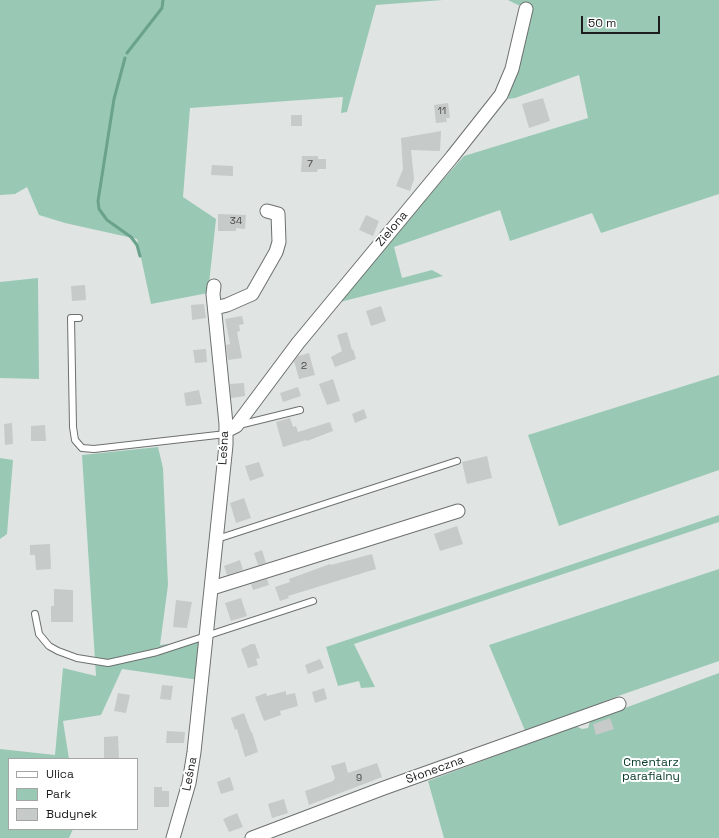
<!DOCTYPE html>
<meta charset="utf-8">
<style>
body{margin:0}
#map{position:relative;width:719px;height:838px;overflow:hidden;background:#e0e5e3;font-family:"Space Grotesk",sans-serif}
canvas{display:block}
.legend{position:absolute;left:8px;top:758px;width:130px;height:72px;box-sizing:border-box;background:#fff;border:1px solid #a4a5a5;margin:0;padding:5px 7px;list-style:none;font-size:12px;color:#1c1e1d}
.legend li{display:flex;align-items:center;gap:8px;height:20px}
.legend b{width:20px;border:1px solid #a4a5a5}
.scale{position:absolute;left:581px;top:16px;width:79px;height:18px;box-sizing:border-box;border:2px solid #1c1e1d;border-top:0;padding-left:5px;font-size:12px;line-height:14px;white-space:nowrap;color:#1c1e1d;-webkit-text-stroke:3px #fff;paint-order:stroke}
</style>
<div id="map">
<canvas width="719" height="838"></canvas>
<ul class="legend">
<li><b style="height:5px;background:#fff"></b>Ulica</li>
<li><b style="height:11px;background:#99c9b5"></b>Park</li>
<li><b style="height:11px;background:#c6cac8"></b>Budynek</li>
</ul>
<div class="scale">50 m</div>
</div>
<script>
const c = document.querySelector('canvas').getContext('2d');
c.lineJoin = 'round';
function fillPath(path, color) { c.fillStyle = color; c.fill(path, 'evenodd'); }
const shape = rows => new Path2D(rows.map(r => 'M' + r).join(''));
function stroke(path, color, width, dash) { c.strokeStyle = color; c.lineWidth = width; c.lineCap = dash ? 'butt' : 'round'; c.setLineDash(dash || []); c.stroke(path); }
function label(font, color, halo, rows, align = 'center') {
  c.font = font + ' "Space Grotesk",sans-serif'; c.lineWidth = 4; c.setLineDash([]); c.textBaseline = 'middle'; c.strokeStyle = halo; c.fillStyle = color; for (const [text, x, y, turn = 0] of rows) {
    c.save(); c.translate(x, y); c.rotate((+turn || 0) * Math.PI / 180); c.textAlign = isNaN(turn) ? turn : align; if (halo) c.strokeText(text, 0, 0); c.fillText(text, 0, 0); c.restore();
  }
}
const green = shape([
 [0,0,443,0,376,5,347,112,341,113,343,97,190,108,183,197,216,219,208,293,151,304,137,239,65,223,39,215,27,187,15,194,0,195],
 [508,0,719,0,719,194,601,233,592,213,510,241,500,210,394,247,402,278,432,270,443,276,340,302,376,255,464,156,588,118,579,75,515,98,508,99,528,5,518,5],
 [38,278,39,379,0,378,0,282],
 [719,375,719,470,559,526,528,435],
 [158,447,163,468,168,585,160,645,210,640,206,681,122,669,101,715,63,721,69,759,9,759,9,829,73,829,69,838,0,838,0,749,55,755,63,668,96,676,82,455],
 [0,458,13,460,7,534,0,539],
 [719,515,719,522,354,644,375,687,361,688,359,681,338,686,326,647],
 [719,569,719,661,621,695,526,733,489,645],
 [719,673,719,838,444,838,428,781,576,726,582,729,588,728,590,721]
]);
const stream = shape([
 [127,53,162,8,163,0],
 [125,58,114,99,98,201,99,209,107,220,131,237,137,245,140,256]
]);
const building = shape([
 [543,98,550,121,529,128,522,104],
 [448,103,450,118,446,118,447,122,436,123,434,105],
 [291,115,302,115,302,126,291,126],
 [441,131,440,151,411,150,414,179,410,191,396,186,403,169,401,138],
 [302,156,318,156,318,159,326,159,326,169,318,169,317,172,301,172],
 [212,165,233,166,233,176,211,175],
 [218,214,246,215,245,229,236,228,236,231,218,231],
 [366,215,379,221,373,236,359,230],
 [85,285,86,300,72,301,71,286],
 [204,304,206,318,192,320,191,305],
 [381,306,386,321,371,326,366,311],
 [242,316,244,324,239,325,240,331,237,332,242,358,228,360,226,345,230,344,225,319],
 [347,332,352,350,353,349,356,359,335,367,331,357,342,351,337,335],
 [206,349,207,362,195,363,193,350],
 [309,353,315,375,299,379,294,361,298,356],
 [333,379,340,401,327,405,319,384],
 [244,383,245,396,231,398,230,384],
 [298,387,301,396,283,402,280,393],
 [199,390,202,404,186,406,184,393],
 [364,409,367,418,355,423,352,414],
 [290,418,293,427,296,426,298,432,330,422,333,431,307,441,306,440,283,447,276,422],
 [12,423,13,444,5,445,4,424],
 [45,425,46,441,31,441,31,426],
 [487,456,492,478,467,484,462,462],
 [259,462,264,476,250,481,245,466],
 [244,498,251,518,236,523,230,503],
 [457,526,463,544,440,551,434,534],
 [50,544,51,569,36,570,35,555,30,555,30,545],
 [262,550,266,563,246,569,258,565,254,553],
 [372,554,376,569,288,596,289,598,280,601,275,587,290,582,289,579,330,564,331,565],
 [240,560,243,570,227,575,224,566],
 [267,579,269,585,253,590,251,584],
 [54,589,73,590,73,622,51,622,51,606,54,606],
 [241,598,247,616,231,621,225,603],
 [176,600,192,602,187,628,173,627],
 [251,644,255,644,260,658,256,659,258,665,248,668,241,649],
 [320,659,324,668,308,674,305,665],
 [162,685,173,686,171,700,160,699],
 [324,688,327,699,315,703,312,692],
 [286,691,286,695,295,693,298,706,280,711,281,715,264,721,255,697,266,693,267,696],
 [118,693,130,695,126,713,114,711],
 [244,713,251,732,252,732,258,752,245,757,237,729,235,730,231,718],
 [610,718,614,729,596,735,593,724],
 [167,731,185,732,184,743,166,743],
 [118,736,119,759,104,759,104,737],
 [345,762,348,773,377,763,382,777,309,805,305,791,333,781,335,778,331,766],
 [230,777,234,790,221,794,217,782],
 [154,787,162,787,162,791,169,791,169,807,154,807],
 [284,799,288,813,272,818,268,804],
 [237,813,243,827,229,832,223,819]
]);
const lane = shape([
 [79,318,71,318,73,427,75,440,82,448,94,449,226,434],
 [239,425,300,410],
 [217,539,457,461],
 [35,614,39,634,49,646,58,651,77,658,108,663,157,652,313,601]
]);
const street = shape([
 [215,308,227,305,252,294,276,252,279,242,278,214,267,211],
 [226,431,236,426,298,343,452,157,501,95,512,69,526,9],
 [212,588,458,511],
 [173,838,189,783,194,752,226,445,226,424,213,294,214,286],
 [252,838,384,788,619,704]
]);
const numberNames = [
 ["11",442,111],
 ["7",310,164],
 ["34",236,221],
 ["2",304,366],
 ["9",359,778]
];
const streetNames = [
 ["Zielona",392,229,-50],
 ["Leśna",224,448,-87],
 ["Słoneczna",435,770,-20],
 ["Leśna",190,774,-79]
];
const parkNames = [
 ["Cmentarz",651,763],
 ["parafialny",651,777]
];
fillPath(green, '#99c9b5');
stroke(stream, '#6aa28b', 3);
fillPath(building, '#c6cac8');
stroke(lane, '#6c706e', 8);
stroke(street, '#6c706e', 15);
stroke(lane, '#fff', 6);
stroke(street, '#fff', 13);
label('10px', '#464948', null, numberNames);
label('12px', '#1c1e1d', '#fff', streetNames);
label('12px', '#053929', '#fff', parkNames);
</script>
